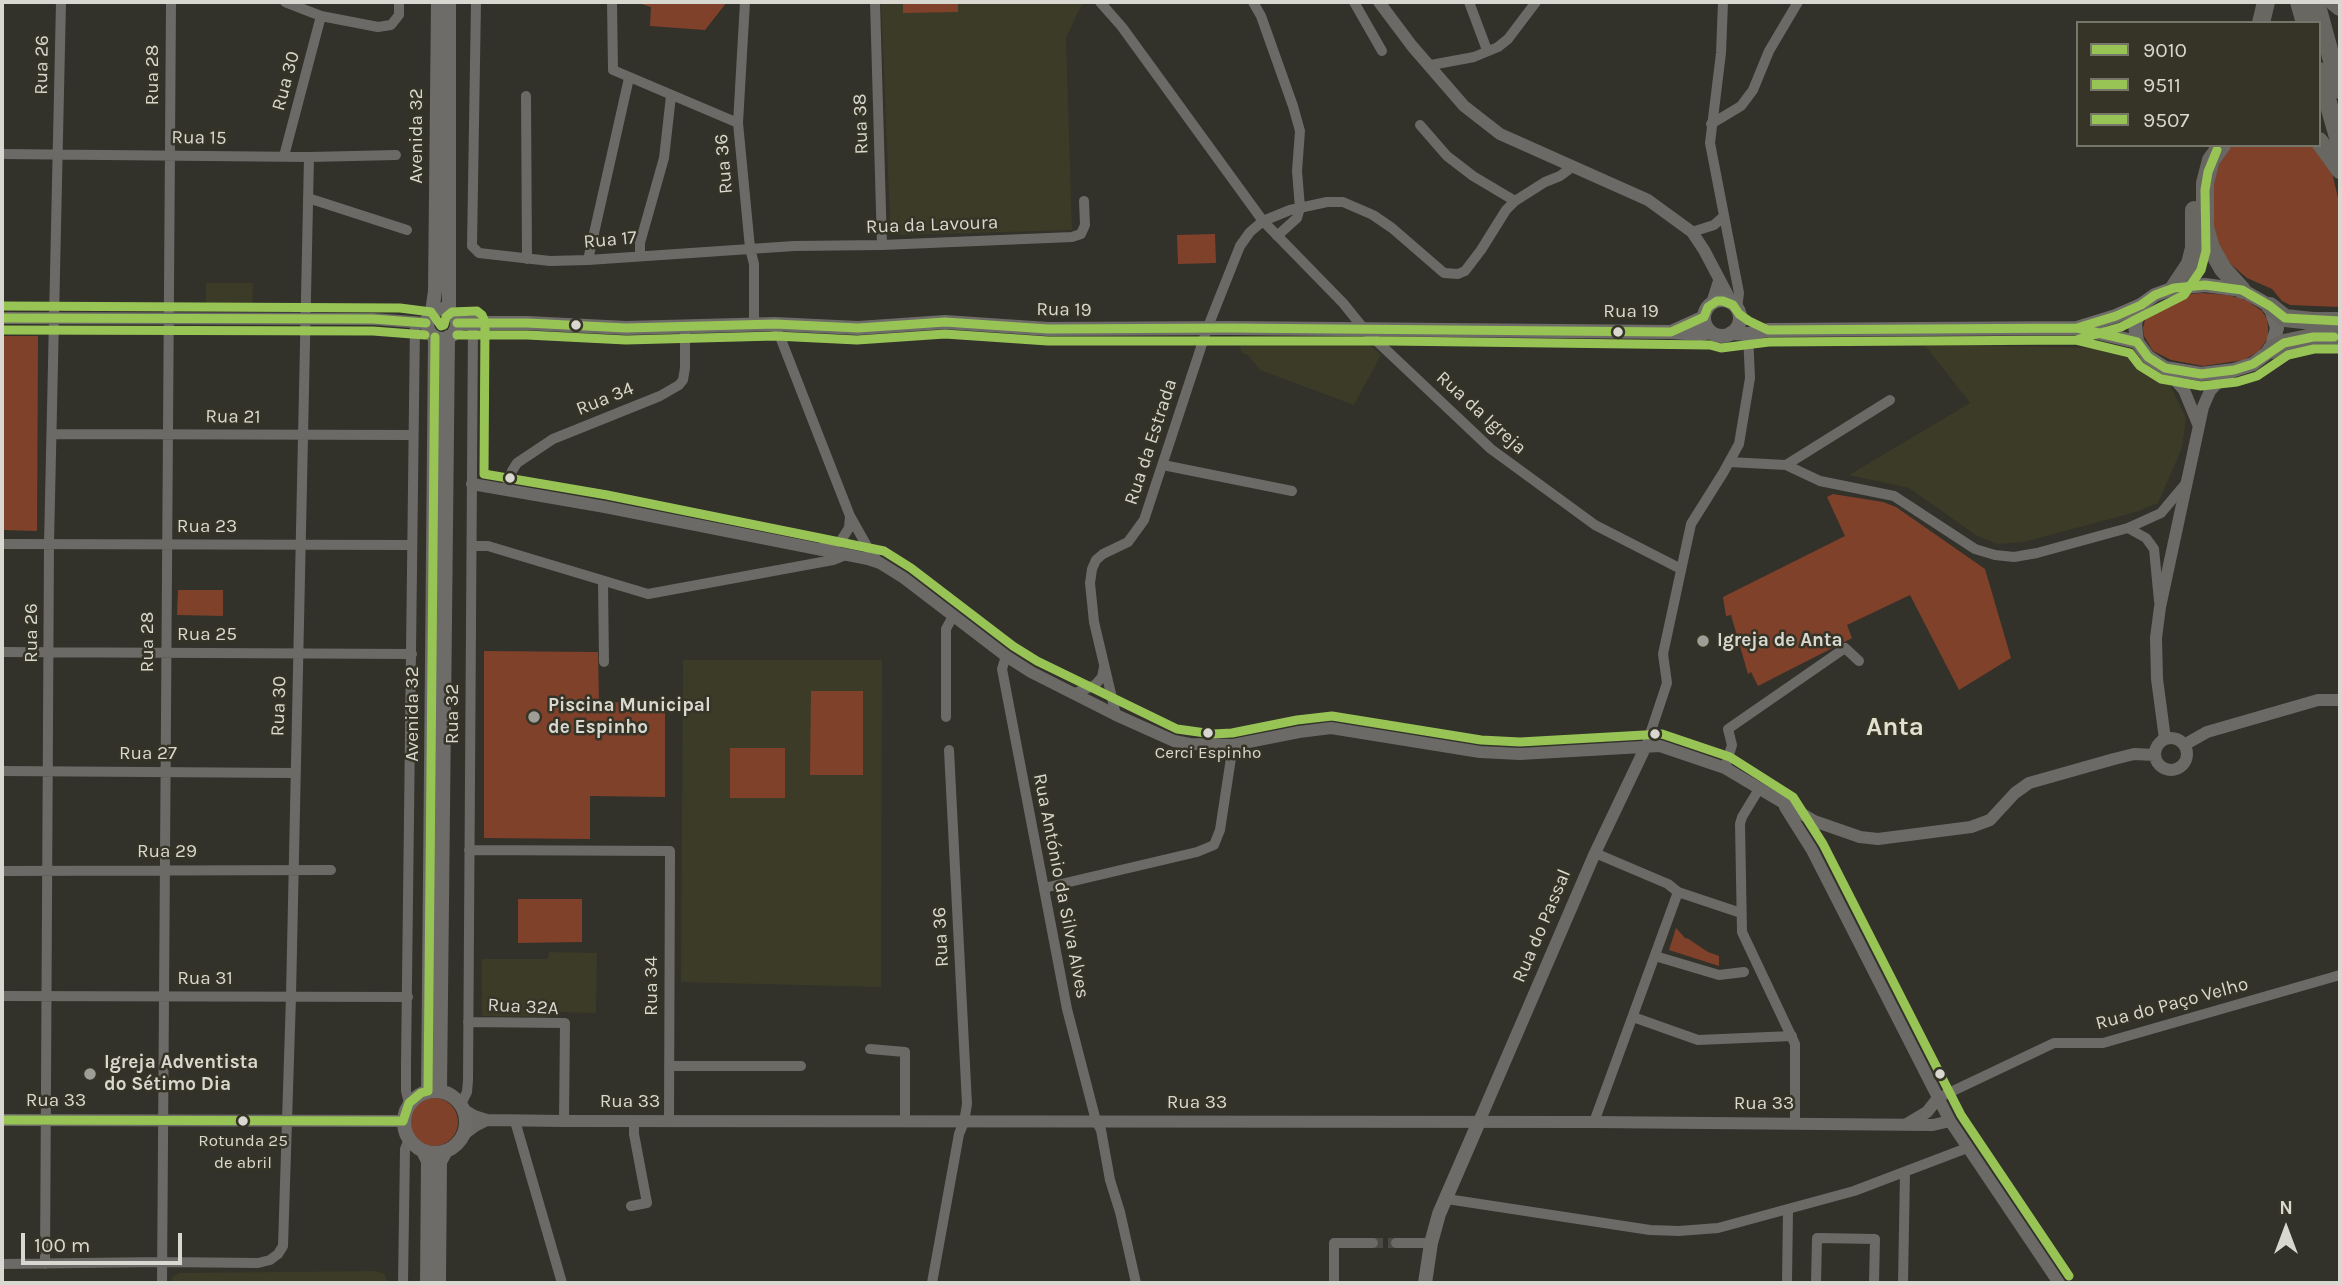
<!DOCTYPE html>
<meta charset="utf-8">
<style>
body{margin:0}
#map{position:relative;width:2342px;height:1285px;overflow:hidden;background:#32312a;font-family:Karla,sans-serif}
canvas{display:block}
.frame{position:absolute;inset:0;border:4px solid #d8d8d0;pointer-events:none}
.legend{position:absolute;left:2076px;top:21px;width:245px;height:126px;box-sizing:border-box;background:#353427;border:2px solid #76766b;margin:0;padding:9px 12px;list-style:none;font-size:21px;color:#d8d8d0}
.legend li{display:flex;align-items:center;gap:14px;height:35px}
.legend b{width:35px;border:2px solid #76766b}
.north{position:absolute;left:2251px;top:1194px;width:70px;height:70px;-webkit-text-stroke:5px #353427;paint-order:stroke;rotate:0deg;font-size:19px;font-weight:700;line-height:28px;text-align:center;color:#d8d8d0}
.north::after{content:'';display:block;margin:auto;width:24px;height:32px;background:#d8d8d0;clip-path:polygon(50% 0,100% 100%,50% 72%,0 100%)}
.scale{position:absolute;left:21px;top:1233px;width:161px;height:32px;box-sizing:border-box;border:4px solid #d8d8d0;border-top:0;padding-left:9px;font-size:21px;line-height:24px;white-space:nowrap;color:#d8d8d0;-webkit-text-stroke:5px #353427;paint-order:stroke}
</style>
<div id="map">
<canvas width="2342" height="1285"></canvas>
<div class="frame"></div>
<ul class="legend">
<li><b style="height:9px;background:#98c455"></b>9010</li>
<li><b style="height:9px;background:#98c455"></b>9511</li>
<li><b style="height:9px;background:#98c455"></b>9507</li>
</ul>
<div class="north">N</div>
<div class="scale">100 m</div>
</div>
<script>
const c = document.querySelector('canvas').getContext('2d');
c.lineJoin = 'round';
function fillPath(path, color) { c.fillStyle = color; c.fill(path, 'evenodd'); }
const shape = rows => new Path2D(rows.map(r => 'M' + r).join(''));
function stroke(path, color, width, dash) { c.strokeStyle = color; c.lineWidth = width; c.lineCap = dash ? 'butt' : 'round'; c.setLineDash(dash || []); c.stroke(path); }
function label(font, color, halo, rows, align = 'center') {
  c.font = font + ' Karla,sans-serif'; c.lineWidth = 5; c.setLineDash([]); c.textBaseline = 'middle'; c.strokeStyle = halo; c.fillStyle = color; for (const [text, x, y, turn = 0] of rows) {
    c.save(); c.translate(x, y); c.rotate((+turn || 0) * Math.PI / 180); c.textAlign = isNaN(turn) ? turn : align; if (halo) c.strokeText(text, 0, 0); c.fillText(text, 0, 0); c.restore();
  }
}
const built = shape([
 [881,2,1083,2,1066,38,1072,230,898,235,898,222,890,222],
 [206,283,253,283,252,310,206,309],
 [1236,336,1362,337,1381,355,1354,405,1260,370,1248,355,1242,353],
 [1924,344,2104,348,2129,353,2145,373,2170,385,2186,418,2182,448,2158,503,2136,512,2024,542,1998,544,1977,536,1909,488,1849,475,1970,403],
 [683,660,882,660,881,987,681,982],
 [549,952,597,953,596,1013,551,1012,550,1017,482,1016,482,959,548,959],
 [376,1271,384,1274,388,1283,171,1283,173,1276,180,1273]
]);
const green = shape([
 [635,2,727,2,705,30,650,26,651,7],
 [903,2,958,2,958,12,903,13],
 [2232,145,2315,145,2330,163,2340,207,2340,307,2290,305,2282,301,2272,289,2247,278,2226,260,2214,236,2212,188,2221,158],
 [1215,234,1216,263,1178,264,1177,235],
 [2201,293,2228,295,2246,300,2262,311,2267,319,2268,327,2268,338,2259,351,2244,360,2203,366,2171,360,2153,351,2144,336,2143,328,2145,320,2153,306,2183,295],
 [2,336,38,336,37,531,2,530],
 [1833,494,1883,502,1896,507,1985,569,2011,658,1959,690,1910,595,1847,625,1852,638,1758,686,1751,672,1748,674,1731,615,1726,616,1723,597,1845,536,1827,497],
 [178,590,223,590,223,616,177,615],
 [484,651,598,652,599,702,665,703,665,797,590,796,590,839,484,838],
 [811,691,863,691,863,775,810,775],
 [730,748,785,748,785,798,730,798],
 [518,899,582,899,582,942,518,943],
 [1676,928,1686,939,1687,938,1708,952,1719,956,1719,966,1669,950],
 '410 1122a24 24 0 1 1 48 0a24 24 0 1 1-48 0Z'
]);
const minorTunnel = shape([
 [1373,1243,1396,1243]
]);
const minor = shape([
 [285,2,321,16,378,27,391,25,399,15,399,2],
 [476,2,472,246,479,253,550,261,588,260,794,246,882,245,1072,237,1081,234,1085,225,1084,201],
 [612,2,613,70,738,123],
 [745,2,738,123,750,248,754,264,754,323],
 [875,2,882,245],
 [1100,2,1122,27,1263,221,1343,303,1364,329,1491,449,1595,525,1681,569],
 [1253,2,1261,16,1293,106,1300,131,1297,171,1300,208,1297,218,1277,236],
 [1354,2,1382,51],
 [1469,2,1487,50],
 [1723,2,1721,53,1710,143,1739,293,1737,309],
 [1431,65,1474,57,1498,47,1508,39,1536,2],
 [526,96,527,259],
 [1711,124,1741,106,1753,90,1769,51,1798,2],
 [1420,125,1447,156,1473,176,1515,201],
 [2,154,309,157,396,155],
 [284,156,321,16],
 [308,198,407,230],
 [1692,232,1714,225,1723,217],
 [640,255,640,243,664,158,671,96],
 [588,260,629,78],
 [775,324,850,516,868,548,879,563],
 [52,434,413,435],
 [1729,462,1786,465,1890,400],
 [1163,465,1292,491],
 [1786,465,1820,481,1894,496,1975,549,1995,555,2014,557,2037,553,2128,528,2161,513,2187,482],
 [506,489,512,471,517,463,553,439,660,396,679,385,683,380,685,368,685,327],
 [2128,528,2146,538,2154,549,2159,601],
 [2,544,412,545],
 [472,546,488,546,648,594,833,560,848,554],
 [822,547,840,542,849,528,850,516],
 [603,582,604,662],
 [2,652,412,654],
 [1006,656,1002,669,1067,1009,1096,1121,1101,1130,1110,1180,1120,1212,1136,1283],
 [1073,694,1095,685,1102,677,1104,667],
 [1116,715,1094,622,1090,583,1092,569,1096,560,1103,554,1128,542,1144,520,1207,329,1240,246,1250,232,1263,221,1290,210,1327,202,1343,202,1373,215,1392,228,1444,273,1458,274,1465,271,1481,250,1506,210,1515,201,1545,182,1560,176,1572,167],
 [946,717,946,629,953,616],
 [1646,746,1667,683,1663,654,1691,524,1723,473,1739,444,1750,378,1748,334],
 [1725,768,1732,745,1728,729,1845,648,1859,661],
 [2,771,294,773],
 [1759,789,1742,817,1740,824,1742,932,1795,1044,1795,1123],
 [469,850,670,851,669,1121],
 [1595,853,1668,884,1678,892,1741,913],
 [2,871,331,870],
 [1044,888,1197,852,1214,845,1220,830,1233,745],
 [1655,956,1719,975,1744,972],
 [2,996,408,997],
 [1633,1017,1698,1040,1792,1036],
 [468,1022,565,1023,564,1121],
 [870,1049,905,1052,905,1121],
 [669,1066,801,1066],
 [1938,1098,2054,1043,2103,1043,2340,975],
 [409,1103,406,1091,406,1063,415,322],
 [461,1104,467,1092,468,1080,473,323],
 [515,1121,562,1283],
 [1594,1122,1678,892],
 [1447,1199,1650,1230,1679,1231,1718,1228,1854,1191,1967,1148],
 [631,1206,647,1203,634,1134,634,1121],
 [1396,1243,1431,1243],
 [2,1264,162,1262,258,1263,270,1260,278,1254,283,1246,291,996,309,157],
 [45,1264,49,544,61,2],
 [162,1283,171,2],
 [403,1283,405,1149,409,1139],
 [932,1283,959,1134,964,1122,967,1104,949,750],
 [1334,1283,1334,1243,1373,1243],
 [1787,1283,1788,1210],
 [1816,1283,1817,1238,1875,1239,1874,1283],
 [1903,1283,1905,1172]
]);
const tertiary = shape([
 [1379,2,1412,46,1464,106,1500,134,1648,200,1692,232,1704,250,1733,305],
 [1712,303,1719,281],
 [2,318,373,319,426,323],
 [2165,368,2184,390,2198,424],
 [472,484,605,507,868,559,880,563,904,578,1006,656,1031,672,1116,715,1174,741,1190,744,1233,745,1299,732,1331,728,1480,752,1520,754,1660,746,1725,768,1814,821,1860,837,1878,839,1971,827,1990,820,2015,793,2029,783,2114,759,2134,754,2155,755],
 '2155 754a16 16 0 1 1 32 0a16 16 0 1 1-32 0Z',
 [2165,739,2157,679,2156,638,2160,607,2203,407,2210,391,2220,380,2233,371],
 [2184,745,2207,732,2318,700,2340,700],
 [1785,807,1812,850,1950,1121,2059,1283],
 [464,1110,474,1116,487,1120,564,1121,1594,1122,1933,1125,1950,1121],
 [2,1120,403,1121],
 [1478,1124,1595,853,1646,746],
 [1907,1124,1927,1112,1938,1098],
 [463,1135,475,1126,487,1120]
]);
const secondary = shape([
 '1704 318a18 18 0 1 1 36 0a18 18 0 1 1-36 0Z',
 '427 324a15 15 0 1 1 30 0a15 15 0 1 1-30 0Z',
 [449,310,449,2],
 [432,312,435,291,438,2],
 [457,323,527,323,626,328,775,324,858,328,945,322,1048,329,1229,328,1671,332,1701,334,1711,332],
 [2077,328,2116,316,2141,305,2155,295,2174,288,2205,285,2242,290,2270,306,2277,328,2271,350,2253,364,2234,370,2201,374,2165,368,2148,357,2137,342,2135,324,2141,305],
 [1671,332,1704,317],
 [1731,333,1748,334,1768,330,2077,328,2137,342],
 '404 1122a31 31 0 1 1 62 0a31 31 0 1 1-62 0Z',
 [428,1091,435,337],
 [440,1091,448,337],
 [423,1151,428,1161,427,1283],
 [439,1283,440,1162,446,1151],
 [1425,1283,1431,1243,1439,1214,1478,1124]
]);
const motorway = shape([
 [2299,2,2305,23],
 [2316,2,2340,90],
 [2334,2,2340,7],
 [2261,23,2266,2],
 [2319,71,2340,144],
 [2319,141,2340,170],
 [2222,145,2211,160,2205,183,2205,227,2211,248,2223,269,2242,290],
 [2174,288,2190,264,2194,248,2194,210],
 [2270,306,2285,318,2313,321,2340,321],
 [2271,350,2284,343,2313,337,2340,337]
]);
const bus1 = shape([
 [2,318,373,319,426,323],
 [457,323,527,323,626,328,775,324,858,328,945,322,1048,329,1229,328,1671,332,1704,317,1708,307,1717,301,1723,301,1733,305,1739,314,1749,321,1768,330,2077,328,2116,316,2141,305,2155,295,2174,288,2205,285,2242,290,2270,306,2285,318,2340,321],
 [2077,328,2137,342,2148,357,2165,368,2201,374,2234,370,2253,364,2284,343,2313,337,2334,337],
 [2,1120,403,1121,409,1103,421,1093,428,1091,435,337]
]);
const bus2 = shape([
 [2,330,373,331,425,335],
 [457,335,527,335,626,340,775,336,857,340,945,334,1048,341,1389,341,1710,345,1721,348,1769,342,2076,340,2130,353,2140,366,2161,379,2201,386,2237,382,2257,376,2288,355,2314,349,2340,349],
 [2076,340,2121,327,2184,295,2201,270,2206,251,2205,190,2208,172,2217,150]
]);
const bus3 = shape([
 [2,306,400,308,431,312,441,326,444,325,446,317,452,312,477,311,482,315,485,322,484,474,607,495,884,551,911,568,1013,646,1037,661,1177,729,1213,734,1232,733,1297,720,1332,716,1481,740,1520,742,1662,734,1730,757,1793,797,1823,844,1961,1115,2069,1276]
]);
const markers = [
 [576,325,6,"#d8d8d0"],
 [1618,332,6,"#d8d8d0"],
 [510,478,6,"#d8d8d0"],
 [1703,641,7,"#9e9e96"],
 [534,717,7,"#9e9e96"],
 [1208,733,6,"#d8d8d0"],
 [1655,734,6,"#d8d8d0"],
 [90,1074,7,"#9e9e96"],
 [1940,1074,6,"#d8d8d0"],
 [243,1121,6,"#d8d8d0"]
];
const busNames = [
 ["Cerci Espinho",1208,753],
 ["Rotunda 25",243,1141],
 ["de abril",243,1163]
];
const streetNames = [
 ["Rua 26",42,65,-89],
 ["Rua 28",153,75,-90],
 ["Rua 30",286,81,-75],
 ["Rua 38",861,124,-92],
 ["Avenida 32",417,136,-90],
 ["Rua 15",199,138,1],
 ["Rua 36",724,164,-95],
 ["Rua da Lavoura",932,225,-2],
 ["Rua 17",610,240,-5],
 ["Rua 19",1064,310,1],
 ["Rua 19",1631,312],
 ["Rua 34",605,399,-22],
 ["Rua da Igreja",1481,413,42],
 ["Rua 21",233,417,1],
 ["Rua da Estrada",1151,442,-72],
 ["Rua 23",207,527],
 ["Rua 26",32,633,-90],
 ["Rua 25",207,635],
 ["Rua 28",148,642,-90],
 ["Rua 30",279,706,-88],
 ["Avenida 32",413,714,-90],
 ["Rua 32",453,714,-90],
 ["Rua 27",148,754],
 ["Rua 29",167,852],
 ["Rua António da Silva Alves",1061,886,79],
 ["Rua do Passal",1542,926,-67],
 ["Rua 36",941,937,-93],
 ["Rua 31",205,979],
 ["Rua 34",652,986,-90],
 ["Rua do Paço Velho",2172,1004,-15],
 ["Rua 32A",523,1007,3],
 ["Rua 33",56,1101],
 ["Rua 33",630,1102],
 ["Rua 33",1197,1103],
 ["Rua 33",1764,1104]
];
const poiNames = [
 ["Igreja de Anta",1717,641],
 ["Piscina Municipal",548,706],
 ["de Espinho",548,728],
 ["Igreja Adventista",104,1063],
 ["do Sétimo Dia",104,1085]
];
const districtNames = [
 ["Anta",1895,728]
];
fillPath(built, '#3b3b27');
fillPath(green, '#80412b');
stroke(minorTunnel, '#4b4a43', 10, [10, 5]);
stroke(minor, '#6c6a67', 10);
stroke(tertiary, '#6c6a67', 12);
stroke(secondary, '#6e6c68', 14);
stroke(motorway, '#686761', 18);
stroke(bus1, '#98c455', 9);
stroke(bus2, '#98c455', 9);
stroke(bus3, '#98c455', 9);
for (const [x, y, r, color] of markers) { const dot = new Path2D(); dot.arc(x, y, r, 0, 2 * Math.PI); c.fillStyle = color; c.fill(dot); stroke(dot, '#353427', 2.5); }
label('17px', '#d8d8d0', '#353427', busNames);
label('19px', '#d8d8d0', '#353427', streetNames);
label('bold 19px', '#d8d8d0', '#353427', poiNames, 'left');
label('bold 26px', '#e1e1cf', '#353427', districtNames);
</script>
